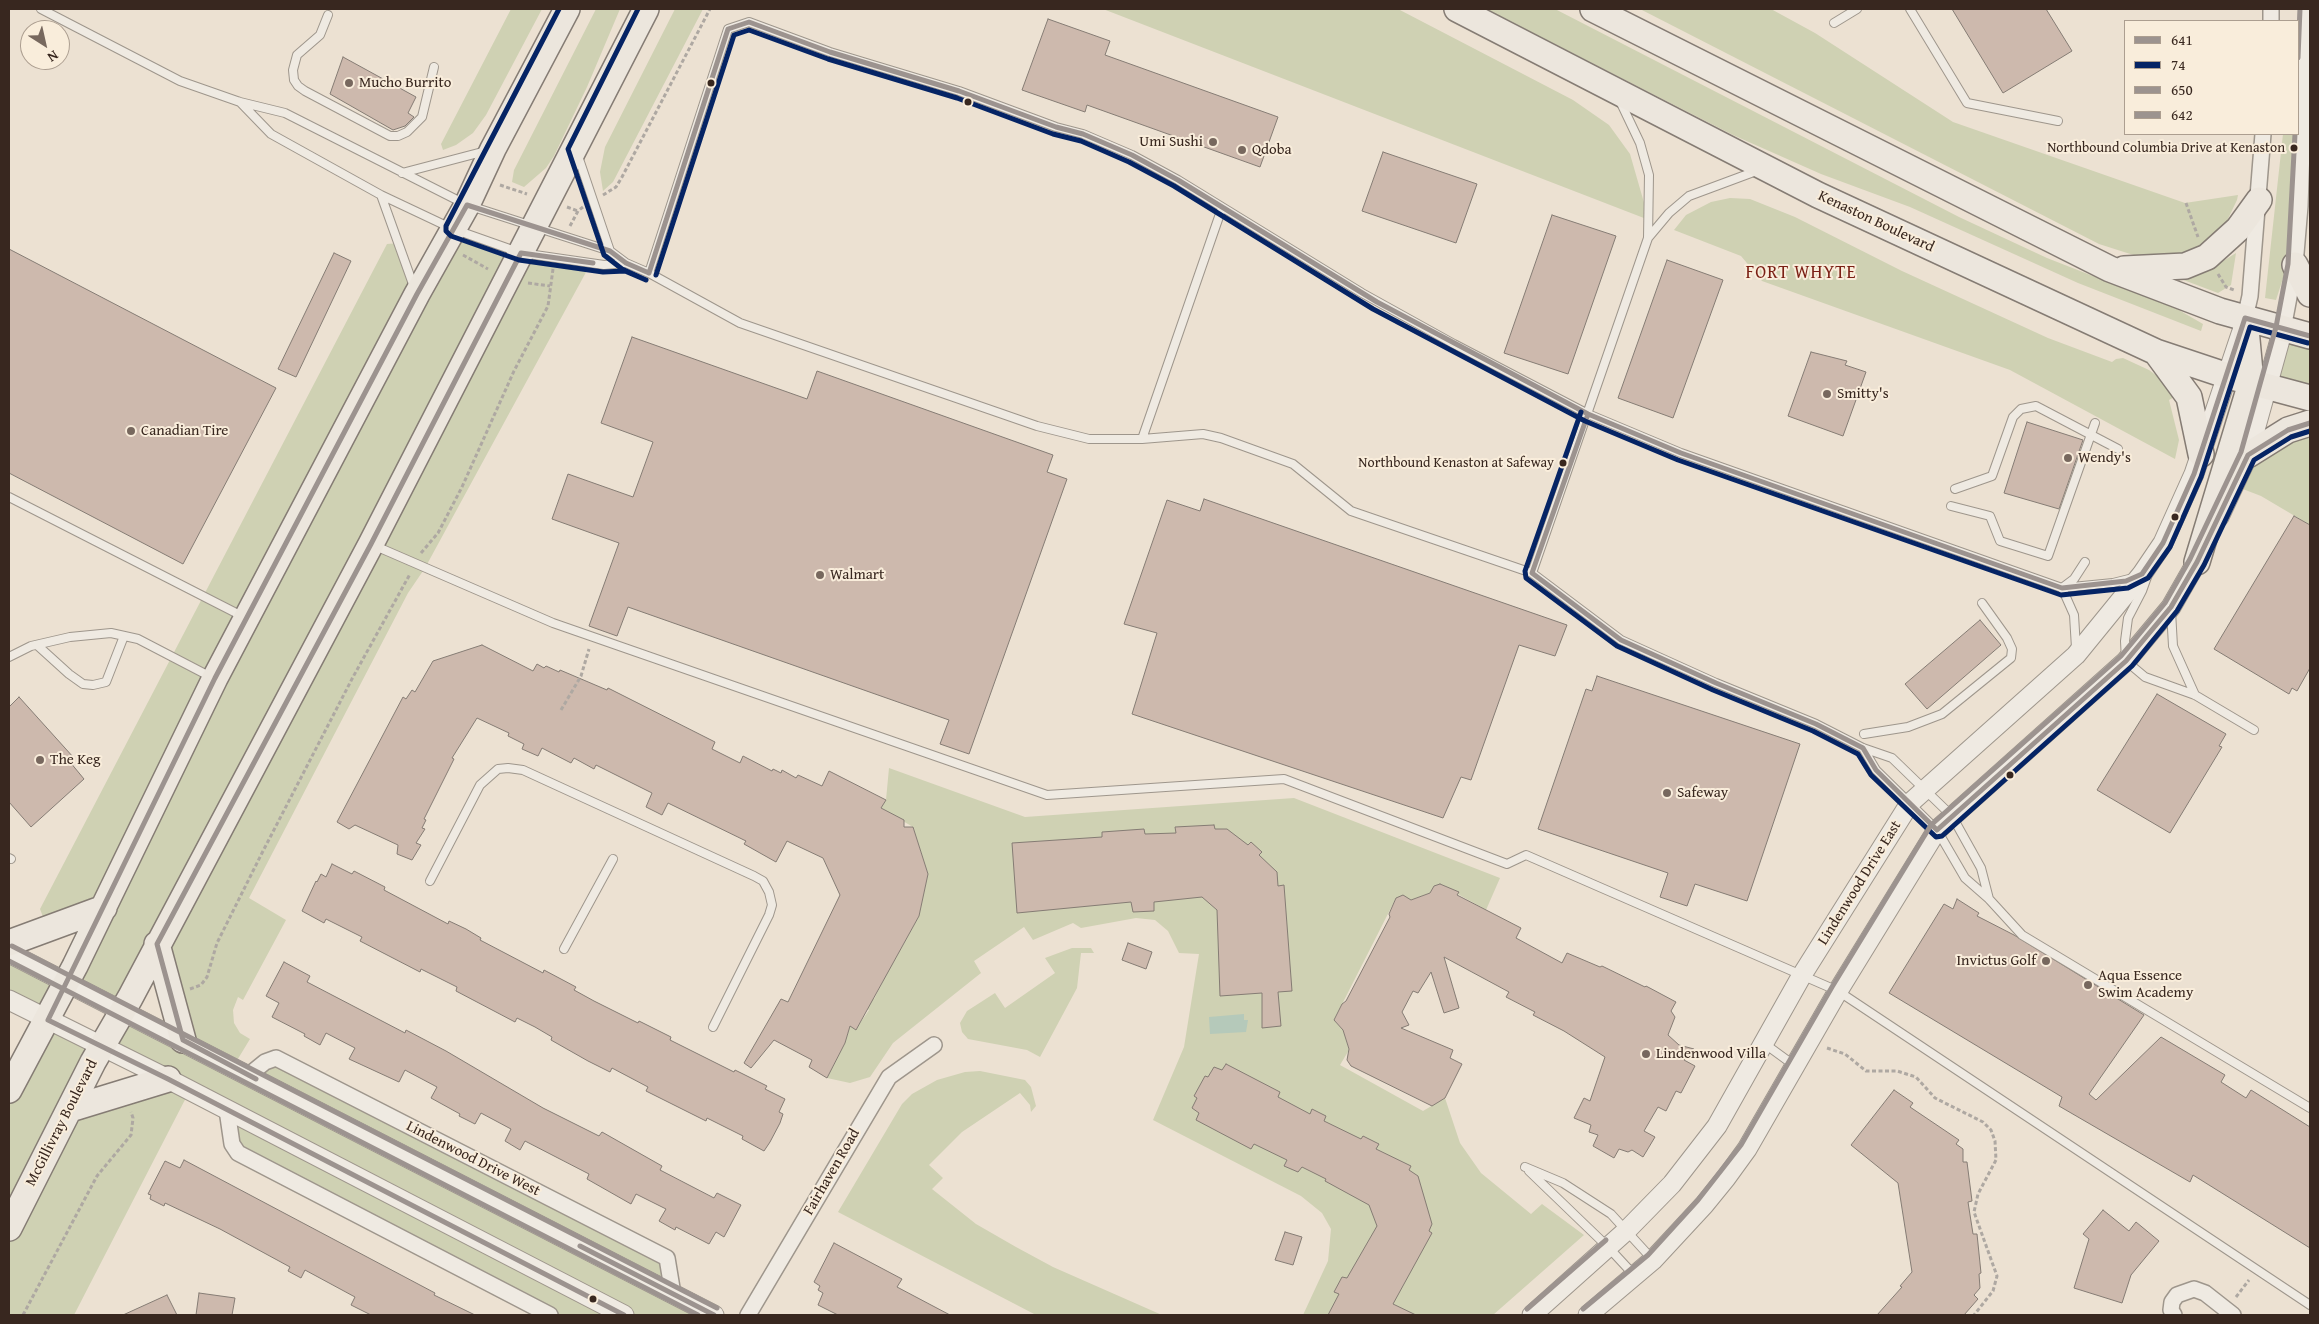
<!DOCTYPE html>
<style>
body{margin:0}
#map{position:relative;width:2319px;height:1324px;overflow:hidden;background:#ece1d2;font-family:"Gentium Book Plus",serif}
canvas{display:block}
.frame{position:absolute;inset:0;border:10px solid #38271f;pointer-events:none}
.legend{position:absolute;left:2124px;top:20px;width:175px;height:115px;box-sizing:border-box;background:#f9eddb;border:1px solid #ac9e90;margin:0;padding:6px 9px;list-style:none;font-size:15px;color:#38271f}
.legend li{display:flex;align-items:center;gap:10px;height:25px}
.legend b{width:25px;border:1px solid #ac9e90}
.north{position:absolute;left:20px;top:20px;width:50px;height:50px;box-sizing:border-box;background:#f9eddb;border:1px solid #ac9e90;border-radius:50%;rotate:145deg;font-size:14px;font-weight:700;line-height:20px;text-align:center;color:#38271f}
.north::after{content:'';display:block;margin:auto;width:18px;height:22px;background:#77685e;clip-path:polygon(50% 0,100% 100%,50% 72%,0 100%)}
</style>
<div id="map">
<canvas width="2319" height="1324"></canvas>
<div class="frame"></div>
<ul class="legend">
<li><b style="height:6px;background:#9c938f"></b>641</li>
<li><b style="height:6px;background:#052465"></b>74</li>
<li><b style="height:6px;background:#9c938f"></b>650</li>
<li><b style="height:6px;background:#9c938f"></b>642</li>
</ul>
<div class="north">N</div>
</div>
<script>
const c = document.querySelector('canvas').getContext('2d');
c.lineJoin = 'round';
function fillPath(path, color) { c.fillStyle = color; c.fill(path, 'evenodd'); }
const shape = rows => new Path2D(rows.map(r => 'M' + r).join(''));
function stroke(path, color, width, dash) { c.strokeStyle = color; c.lineWidth = width; c.lineCap = dash ? 'butt' : 'round'; c.setLineDash(dash || []); c.stroke(path); }
function label(font, color, halo, rows, align = 'center') {
  c.font = font + ' "Gentium Book Plus",serif'; c.lineWidth = 4; c.setLineDash([]); c.textBaseline = 'middle'; c.strokeStyle = halo; c.fillStyle = color; for (const [text, x, y, turn = 0] of rows) {
    c.save(); c.translate(x, y); c.rotate((+turn || 0) * Math.PI / 180); c.textAlign = isNaN(turn) ? turn : align; if (halo) c.strokeText(text, 0, 0); c.fillText(text, 0, 0); c.restore();
  }
}
const green = shape([
 [511,9,542,9,486,115,473,133,456,145,443,150,441,144],
 [596,9,620,9,587,87,554,156,546,168,524,187,512,182,514,170],
 [675,9,703,9,613,182,603,191,600,172,605,147],
 [1103,9,1398,9,1573,100,1609,125,1630,154,1649,220],
 [1486,9,1555,9,1959,217,2047,258,2177,309,2203,324,2201,331,2078,283,1910,207,1821,174,1733,135],
 [1640,9,1771,9,1815,33,1953,122,2185,203,2238,195,2237,200,2225,225,2200,253,2140,257,2124,252,2099,244],
 [2283,134,2296,134,2287,266,2276,300,2265,298],
 [1730,198,1750,199,1795,217,1902,271,2048,338,2112,362,2116,359,2123,358,2149,370,2165,382,2176,396,2169,400,2179,440,2175,459,2010,370,1762,281,1741,256,1674,230,1686,215,1711,202],
 [453,229,521,253,591,263,425,568,408,593,249,898,286,920,243,1000,238,997,233,1010,234,1023,240,1033,250,1039,233,1067,249,1075,276,1058,667,1258,673,1294,714,1315,550,1315,238,1153,227,1110,190,1090,74,1315,9,1315,9,1090,48,1020,9,1000,9,953,66,982,104,909,48,930,40,909,387,244,399,243,417,293],
 [157,945,182,1040,122,1010],
 [67,983,122,1010,100,1047,48,1020],
 [100,1047,167,1079,71,1109],
 [2236,253,2231,285,2218,293,2181,279,2207,271],
 [2283,329,2310,336,2310,398,2267,387],
 [2310,423,2310,525,2261,496,2235,486,2248,455],
 [889,768,1025,817,1294,798,1500,878,1486,910,1440,884,1430,893,1411,900,1396,898,1334,1020,1343,1030,1349,1050,1340,1065,1423,1111,1445,1098,1460,1143,1481,1173,1531,1214,1542,1204,1584,1235,1493,1315,1303,1315,1328,1261,1331,1229,1322,1213,1301,1196,1153,1120,1184,1047,1199,954,1179,953,1168,931,1155,920,1136,918,1081,928,1073,923,1033,940,1024,927,974,961,981,973,893,1043,870,1077,850,1083,827,1078,845,1043,850,1026,856,1029,869,1010,863,1006,868,996,874,999,883,981,885,960,893,963,919,916,928,874,913,827,881,808,886,800],
 [1072,948,1091,948,1094,953,1081,953,1077,988,1040,1057,1027,1050,968,1039,962,1032,960,1023,967,1011,995,993,1005,1008,1055,973,1045,958],
 [980,1071,1025,1080,1031,1087,1036,1106,1031,1112,1030,1105,1020,1093,962,1132,929,1165,943,1178,932,1189,976,1224,1016,1247,1053,1267,1162,1315,1036,1315,838,1212,902,1104,912,1094,937,1080,965,1072]
]);
const water = shape([
 [1244,1014,1244,1020,1248,1020,1246,1032,1210,1034,1209,1017]
]);
const building = shape([
 [1952,9,2046,9,2072,51,2003,93,1952,9],
 [1048,19,1110,41,1105,55,1278,117,1260,167,1087,105,1085,112,1022,90,1048,19],
 [343,57,416,97,408,113,414,117,405,126,393,130,330,94,343,57],
 [1383,152,1477,184,1456,243,1362,211,1383,152],
 [1552,215,1616,236,1568,374,1504,353,1552,215],
 [9,249,276,388,183,564,9,473,9,249],
 [334,253,351,261,296,377,278,369,334,253],
 [1667,260,1723,280,1673,418,1618,398,1667,260],
 [632,337,807,399,817,371,1053,455,1047,472,1067,479,969,754,940,744,949,720,628,607,617,636,589,626,619,543,552,519,568,474,633,497,653,442,601,423,632,337],
 [1811,352,1847,361,1845,365,1866,372,1843,436,1788,416,1811,352],
 [2027,422,2083,440,2059,509,2004,493,2027,422],
 [1204,499,1567,625,1555,656,1519,645,1471,780,1461,777,1443,818,1132,714,1157,633,1124,624,1167,500,1200,511,1204,499],
 [2294,516,2310,525,2310,668,2297,691,2292,688,2289,694,2214,649,2294,516],
 [1980,620,2001,645,1927,709,1905,684,1980,620],
 [482,645,533,671,537,664,544,668,546,666,559,672,560,670,607,690,608,688,715,742,712,749,740,763,743,756,772,771,773,769,781,773,782,770,796,778,798,775,822,786,829,771,886,800,881,808,904,820,904,827,913,827,928,874,919,916,856,1030,850,1026,845,1043,827,1078,809,1067,812,1060,774,1040,751,1068,744,1063,781,999,788,1002,840,895,823,858,787,841,776,862,744,844,746,841,668,803,662,815,646,807,652,793,596,765,594,769,574,758,571,763,542,748,538,756,522,749,524,744,508,736,509,733,477,718,452,758,454,759,424,819,426,820,422,828,425,829,416,843,421,845,412,860,397,854,398,845,355,825,349,829,337,822,403,697,406,699,412,690,415,692,433,661,482,645],
 [1597,676,1800,744,1747,901,1695,884,1687,906,1660,897,1668,873,1538,829,1586,689,1592,691,1597,676],
 [2157,694,2226,734,2219,746,2222,747,2170,833,2097,790,2157,694],
 [19,697,74,758,70,762,84,779,31,827,9,802,9,707,19,697],
 [1214,825,1215,829,1227,829,1248,845,1251,842,1262,852,1259,855,1277,872,1278,886,1284,885,1292,991,1278,992,1281,1026,1262,1028,1262,993,1220,996,1217,910,1202,897,1154,902,1154,911,1133,912,1131,902,1017,913,1012,843,1102,837,1102,832,1144,829,1145,834,1176,833,1175,827,1214,825],
 [332,864,352,874,354,871,385,887,384,890,448,924,449,921,466,929,481,938,480,940,543,973,544,970,576,987,574,990,594,1001,638,1023,639,1021,671,1037,670,1040,734,1072,735,1070,767,1086,765,1089,785,1099,779,1112,783,1114,780,1123,770,1142,764,1151,742,1139,743,1136,707,1118,706,1121,646,1091,648,1087,612,1068,610,1072,588,1061,551,1040,552,1037,535,1027,517,1018,515,1022,456,991,457,987,421,969,420,972,360,941,362,937,326,919,324,923,302,911,316,881,317,882,321,874,326,877,332,864],
 [1440,884,1459,892,1457,895,1521,928,1516,938,1562,963,1567,953,1600,967,1602,966,1645,987,1646,986,1676,1002,1671,1011,1675,1017,1668,1035,1679,1045,1694,1049,1684,1060,1695,1066,1681,1093,1676,1091,1666,1111,1658,1107,1644,1131,1655,1137,1643,1157,1632,1150,1628,1152,1619,1149,1614,1158,1593,1146,1598,1135,1589,1132,1591,1125,1574,1118,1584,1098,1590,1101,1605,1057,1564,1031,1533,1015,1535,1012,1506,997,1509,992,1444,957,1459,1008,1444,1013,1431,972,1418,993,1413,991,1402,1012,1409,1025,1401,1028,1453,1050,1450,1058,1462,1064,1445,1098,1432,1106,1351,1066,1347,1060,1349,1049,1343,1030,1334,1020,1342,1004,1346,1001,1390,917,1389,914,1396,898,1403,895,1411,900,1430,893,1434,886,1440,884],
 [1957,899,1979,913,1977,916,2014,935,2144,1015,2089,1094,2096,1100,2161,1037,2225,1075,2221,1082,2246,1098,2251,1090,2310,1127,2310,1248,2193,1175,2190,1182,2059,1106,2062,1097,1889,993,1944,904,1953,909,1957,899],
 [1128,943,1152,952,1146,969,1122,960,1128,943],
 [284,962,310,976,307,982,405,1033,406,1030,446,1051,543,1108,599,1136,602,1132,662,1166,660,1170,714,1198,717,1193,741,1205,724,1237,716,1232,709,1244,676,1227,675,1230,659,1221,666,1209,636,1194,631,1204,587,1179,589,1174,525,1141,520,1150,505,1141,511,1129,481,1113,475,1124,459,1116,460,1114,431,1098,437,1087,405,1070,399,1082,349,1059,355,1048,326,1033,320,1045,304,1036,305,1034,272,1017,279,1003,266,996,284,962],
 [1226,1064,1280,1092,1278,1097,1310,1114,1312,1109,1326,1116,1324,1121,1361,1139,1363,1136,1379,1144,1376,1149,1411,1166,1409,1170,1418,1176,1432,1224,1429,1231,1432,1233,1393,1304,1416,1315,1328,1315,1339,1294,1334,1292,1342,1277,1347,1278,1377,1226,1369,1205,1325,1181,1326,1179,1302,1167,1298,1172,1284,1166,1287,1160,1254,1144,1251,1149,1196,1120,1199,1113,1192,1108,1197,1098,1194,1096,1205,1076,1208,1077,1214,1067,1222,1070,1226,1064],
 [1894,1090,1913,1103,1910,1107,1959,1140,1956,1144,1963,1149,1963,1162,1967,1162,1972,1201,1968,1202,1973,1234,1977,1234,1981,1273,1979,1274,1980,1288,1974,1295,1978,1299,1964,1315,1877,1315,1902,1287,1900,1286,1912,1272,1898,1183,1851,1145,1894,1090],
 [184,1160,435,1293,434,1295,475,1315,371,1315,351,1305,355,1297,305,1270,301,1278,288,1271,290,1267,220,1229,165,1203,164,1206,150,1199,151,1195,148,1194,165,1161,180,1168,184,1160],
 [2103,1210,2129,1231,2136,1222,2159,1241,2131,1275,2122,1303,2074,1288,2089,1239,2083,1234,2103,1210],
 [1285,1232,1302,1237,1293,1265,1275,1260,1285,1232],
 [834,1243,902,1279,897,1287,950,1315,838,1315,818,1305,823,1293,818,1290,820,1286,814,1282,834,1243],
 [199,1293,235,1298,232,1315,196,1315,199,1293],
 [167,1295,177,1315,123,1315,167,1295]
]);
const path = shape([
 [500,185,527,194],
 [603,195,616,187,622,177,710,9],
 [2186,203,2198,237],
 [567,207,578,211],
 [570,226,578,211,583,207],
 [463,255,488,269],
 [2218,274,2226,287,2234,290],
 [528,283,550,286],
 [421,553,438,533,462,487,514,371,548,306,553,269],
 [561,710,581,676,589,649],
 [190,989,201,985,207,977,217,943,262,853,353,677,410,574],
 [1827,1048,1845,1054,1866,1071,1897,1071,1916,1077,1935,1098,1983,1122,1991,1130,1995,1141,1996,1160,1978,1194,1974,1212,1997,1276,1993,1291,1974,1315],
 [2236,1297,2249,1280],
 [23,1315,97,1176,131,1135,133,1118,131,1112]
]);
const service = shape([
 [41,9,180,81,240,102,285,113,467,205,610,251,626,263,649,273,740,323,1037,426,1089,439,1142,439,1203,434,1221,438,1293,464,1351,511,1532,573,1621,640,1716,683,1816,724,1863,748,1892,758,1952,816,1981,868,1989,899],
 [1910,9,1967,103,2058,121],
 [328,15,320,35,297,55,293,70,294,80,298,86,305,91,390,136,398,136,407,132,422,117,434,67],
 [1834,23,1857,9],
 [240,102,271,134,381,195,453,229,521,253,604,265,626,263],
 [578,156,610,251],
 [402,173,486,151],
 [381,195,414,287],
 [1648,238,1669,213,1689,196,1759,170],
 [649,273,728,29,749,22,830,52,959,91,1056,127,1083,134,1132,155,1178,180,1362,293,1454,344,1588,414,1681,453,2062,588,2113,583,2133,578],
 [1142,439,1222,208],
 [1955,489,1992,476,2013,417,2021,409,2036,406,2118,449],
 [9,497,244,617],
 [1951,506,1990,516,2000,541,2048,556,2095,423],
 [373,545,553,623,1047,795,1284,779,1507,864,1526,855,1838,991,2310,1305],
 [1532,573,1648,238,1649,175,1640,143,1620,101],
 [2147,577,2142,591,2128,618,2125,641,2126,661,2145,677,2195,695,2254,730],
 [2062,588,2074,615,2076,648],
 [2062,588,2074,579,2085,562],
 [2171,611,2173,646,2195,695],
 [37,645,69,674,83,684,93,685,106,682,124,636],
 [9,657,31,646,70,637,111,633,138,639,213,678],
 [1864,734,1908,727,1942,714,2011,658,2012,649,2007,638,1982,603],
 [1863,748,1876,770,1937,830,1965,878,1989,899,2022,935,2310,1108],
 [9,858,11,859],
 [430,881,480,785,498,769,508,768,523,770,754,876,763,881,769,892,772,905,769,915,713,1027],
 [564,949,613,859],
 [1765,1044,1795,1066],
 [1525,1167,1563,1183,1611,1214,1653,1260],
 [1529,1171,1609,1248,1634,1275]
]);
const minor = shape([
 [2271,21,2271,9],
 [2245,318,2250,296,2263,134],
 [2283,329,2295,265,2300,206,2307,9],
 [249,1075,265,1062,276,1058,667,1258,673,1294],
 [227,1110,232,1144,238,1153,550,1315],
 [748,1315,889,1077,934,1045],
 [2174,1315,2171,1310,2172,1302,2177,1295,2194,1289,2205,1293,2233,1315]
]);
const tertiary = shape([
 [2219,517,2248,455,2283,329],
 [9,953,714,1315],
 [9,1000,168,1079,624,1315],
 [1532,1315,1626,1231,1672,1184,1717,1126,1802,975,1910,803,2076,655,2142,574,2163,543,2194,474,2243,328],
 [1588,1315,1653,1260,1704,1205,1726,1178,1747,1149,1838,991,1937,830,2126,661,2171,607,2203,551]
]);
const primary = shape([
 [1457,9,1818,195,2156,352,2228,376,2310,398],
 [1593,9,2110,269,2220,311,2310,336],
 [2295,265,2310,294],
 [2124,269,2185,266,2207,257,2238,229,2259,200],
 [2156,352,2189,397,2201,454],
 [2248,455,2288,430,2310,423],
 [2197,562,2251,383,2245,318],
 [9,943,104,908],
 [157,944,183,1040],
 [9,1090,75,966,215,678,417,294,467,205,493,149,567,9],
 [70,1109,168,1079],
 [9,1228,93,1062,130,998,371,544,646,9]
]);
const bus1 = shape([
 [649,273,728,29,749,22,830,52,959,91,1056,127,1083,134,1132,155,1178,180,1377,302,1588,414,1681,453,2062,588,2126,581,2142,574,2163,543,2194,474,2245,318,2310,336],
 [1588,414,1532,573,1621,640,1716,683,1816,724,1863,748,1876,770,1937,830,2126,661,2171,607,2197,562,2248,455,2288,430,2310,423],
 [256,1079,183,1040,157,944,371,544,521,253,593,263],
 [580,1246,714,1315],
 [624,1315,168,1079,48,1020,215,678,417,294,467,205,610,251,626,263,649,273]
]);
const bus2 = shape([
 [559,9,446,226,446,231,451,236,519,260,603,272,625,271,646,280],
 [638,9,568,149,604,255,622,269,646,280],
 [656,275,734,35,749,30,828,59,957,98,1053,134,1081,141,1129,162,1174,186,1373,309,1585,421,1678,460,2061,595,2128,588,2148,578,2170,547,2201,477,2250,327,2308,343],
 [1581,412,1525,571,1526,578,1617,646,1713,690,1813,731,1858,754,1871,775,1936,837,1942,836,2132,666,2177,611,2204,565,2254,460,2291,437,2310,431]
]);
const bus3 = shape([
 [2298,58,2300,9],
 [12,946,717,1308],
 [1527,1309,1606,1240],
 [1583,1309,1648,1255,1698,1200,1741,1145,1832,987,1931,825,2121,656,2165,603,2190,559,2241,452,2276,327,2288,264,2295,134]
]);
const bus4 = shape([
 [9,961,698,1315]
]);
const markers = [
 [349,83,5,"#77685e"],
 [711,83,4.5,"#38271f"],
 [968,102,4.5,"#38271f"],
 [1213,142,5,"#77685e"],
 [2294,148,4.5,"#38271f"],
 [1242,150,5,"#77685e"],
 [1827,394,5,"#77685e"],
 [131,431,5,"#77685e"],
 [2068,458,5,"#77685e"],
 [1563,463,4.5,"#38271f"],
 [2175,517,4.5,"#38271f"],
 [820,575,5,"#77685e"],
 [40,760,5,"#77685e"],
 [2010,775,4.5,"#38271f"],
 [1667,793,5,"#77685e"],
 [2046,961,5,"#77685e"],
 [2088,985,5,"#77685e"],
 [1646,1054,5,"#77685e"],
 [593,1299,4.5,"#38271f"]
];
const busNames = [
 ["Northbound Columbia Drive at Kenaston",2285,148],
 ["Northbound Kenaston at Safeway",1554,463]
];
const poiNames = [
 ["Mucho Burrito",359,83],
 ["Umi Sushi",1203,142,"right"],
 ["Qdoba",1252,150],
 ["Smitty's",1837,394],
 ["Canadian Tire",141,431],
 ["Wendy's",2078,458],
 ["Walmart",830,575],
 ["The Keg",50,760],
 ["Safeway",1677,793],
 ["Invictus Golf",2036,961,"right"],
 ["Aqua Essence",2098,976],
 ["Swim Academy",2098,993],
 ["Lindenwood Villa",1656,1054]
];
const streetNames = [
 ["Kenaston Boulevard",1876,222,25],
 ["Lindenwood Drive East",1860,883,-58],
 ["McGillivray Boulevard",62,1123,-63],
 ["Lindenwood Drive West",473,1159,27],
 ["Fairhaven Road",832,1172,-60]
];
const quarterNames = [
 ["FORT WHYTE",1801,273]
];
fillPath(green, '#cfd1b3');
fillPath(water, '#b5c9ba');
fillPath(building, '#cdb9ad');
stroke(building, '#857c74', 1);
stroke(service, '#9e968c', 10);
stroke(minor, '#9e968c', 18);
stroke(tertiary, '#9e968c', 21);
stroke(primary, '#857c74', 28);
stroke(path, '#aea8a2', 3, [4, 2.5]);
stroke(service, '#efeae2', 8);
stroke(minor, '#efeae2', 15);
stroke(tertiary, '#efeae2', 19);
stroke(primary, '#ece6dd', 25);
stroke(bus1, '#9c938f', 5);
stroke(bus2, '#052465', 5);
stroke(bus3, '#9c938f', 5);
stroke(bus4, '#9c938f', 5);
for (const [x, y, r, color] of markers) { const dot = new Path2D(); dot.arc(x, y, r, 0, 2 * Math.PI); c.fillStyle = color; c.fill(dot); stroke(dot, '#f9eddb', 2); }
label('14px', '#38271f', '#f9eddb', busNames, 'right');
label('15px', '#38271f', '#f9eddb', poiNames, 'left');
label('15px', '#38271f', '#f9eddb', streetNames);
c.letterSpacing = '1px';
label('18px', '#7a1f14', '#f9eddb', quarterNames);
c.letterSpacing = '0px';
</script>
